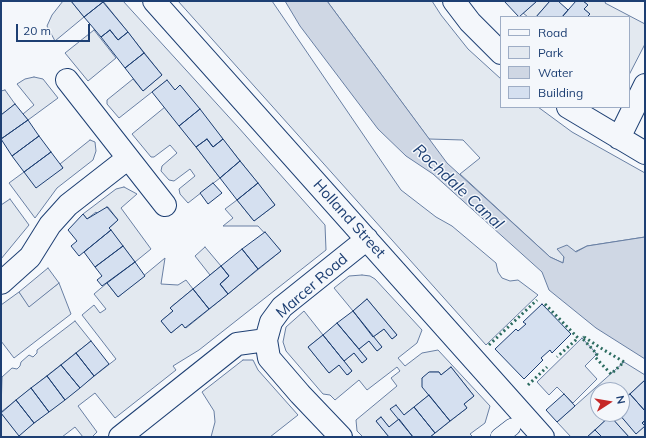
<!DOCTYPE html>
<style>
body{margin:0}
#map{position:relative;width:646px;height:438px;overflow:hidden;background:#f4f7fb;font-family:Mulish,sans-serif}
canvas{display:block}
.frame{position:absolute;inset:0;border:2px solid #1d3f73;pointer-events:none}
.legend{position:absolute;left:500px;top:16px;width:130px;height:92px;box-sizing:border-box;background:#f4f7fb;border:1px solid #9eadc5;margin:0;padding:5px 7px;list-style:none;font-size:12px;color:#1d3f73}
.legend li{display:flex;align-items:center;gap:8px;height:20px}
.legend b{width:20px;border:1px solid #9eadc5}
.north{position:absolute;left:590px;top:382px;width:40px;height:40px;box-sizing:border-box;background:#f4f7fb;border:1px solid #9eadc5;border-radius:50%;rotate:78deg;font-size:11px;font-weight:700;line-height:16px;text-align:center;color:#1d3f73}
.north::after{content:'';display:block;margin:auto;width:14px;height:18px;background:#c62828;clip-path:polygon(50% 0,100% 100%,50% 72%,0 100%)}
.scale{position:absolute;left:16px;top:24px;width:74px;height:18px;box-sizing:border-box;border:2px solid #1d3f73;border-top:0;padding-left:5px;font-size:12px;line-height:14px;white-space:nowrap;color:#1d3f73;-webkit-text-stroke:3px #f4f7fb;paint-order:stroke}
</style>
<div id="map">
<canvas width="646" height="438"></canvas>
<div class="frame"></div>
<ul class="legend">
<li><b style="height:5px;background:#f4f7fb"></b>Road</li>
<li><b style="height:11px;background:#e3e9f0"></b>Park</li>
<li><b style="height:11px;background:#cfd7e4"></b>Water</li>
<li><b style="height:11px;background:#d5e0f0"></b>Building</li>
</ul>
<div class="north">N</div>
<div class="scale">20 m</div>
</div>
<script>
const c = document.querySelector('canvas').getContext('2d');
c.lineJoin = 'round';
function fillPath(path, color) { c.fillStyle = color; c.fill(path, 'evenodd'); }
const shape = rows => new Path2D(rows.map(r => 'M' + r).join(''));
function stroke(path, color, width, dash) { c.strokeStyle = color; c.lineWidth = width; c.lineCap = dash ? 'butt' : 'round'; c.setLineDash(dash || []); c.stroke(path); }
function label(font, color, halo, rows, align = 'center') {
  c.font = font + ' Mulish,sans-serif'; c.lineWidth = 3; c.setLineDash([]); c.textBaseline = 'middle'; c.strokeStyle = halo; c.fillStyle = color; for (const [text, x, y, turn = 0] of rows) {
    c.save(); c.translate(x, y); c.rotate((+turn || 0) * Math.PI / 180); c.textAlign = isNaN(turn) ? turn : align; if (halo) c.strokeText(text, 0, 0); c.fillText(text, 0, 0); c.restore();
  }
}
const green = shape([
 [63,1,71,1,84,17,55,41,47,26,52,15,63,1],
 [103,1,123,1,238,127,325,225,326,250,199,350,173,366,176,370,115,418,95,393,78,406,97,432,92,437,83,437,75,427,62,437,1,437,1,413,19,435,116,359,82,315,94,305,100,313,106,309,94,294,107,283,118,297,165,258,161,284,178,285,186,280,193,289,171,307,173,311,161,321,171,333,182,324,186,328,281,251,258,226,223,226,233,218,225,209,237,200,254,221,275,205,180,85,175,90,166,81,119,118,107,104,107,100,133,79,143,91,162,75,103,1],
 [178,1,272,1,401,190,436,217,452,226,496,263,498,272,502,278,510,281,518,280,538,295,486,345,178,1],
 [327,1,432,1,441,15,468,49,501,79,501,107,538,107,572,132,645,173,645,237,587,246,564,257,563,263,550,257,460,174,480,158,463,140,429,139,327,1],
 [537,1,550,1,536,17,528,17,523,13,537,1],
 [583,1,606,1,605,3,645,24,645,44,629,75,629,17,587,17,590,14,584,9,588,5,583,1],
 [94,30,116,58,88,81,65,53,94,30],
 [34,77,43,79,58,98,28,120,23,114,34,105,17,84,25,79,34,77],
 [5,90,15,104,1,115,1,91,5,90],
 [165,107,220,178,188,203,180,194,179,189,195,176,190,169,174,181,169,180,161,171,162,166,177,153,170,145,154,157,151,157,132,134,165,107],
 [90,140,95,142,96,151,93,160,57,188,35,218,9,183,24,172,63,168,60,164,90,140],
 [124,187,137,194,121,208,151,249,135,262,109,228,118,220,108,207,98,214,96,212,87,219,83,214,116,189,124,187],
 [10,199,29,225,1,259,1,205,10,199],
 [205,247,221,266,210,275,195,256,205,247],
 [362,275,370,276,375,279,422,330,417,343,398,358,405,366,422,353,438,350,490,406,485,423,470,434,473,437,430,437,467,408,464,404,474,396,451,367,441,375,439,372,430,372,422,378,429,395,389,427,381,417,376,421,389,437,363,437,357,431,356,420,397,386,391,378,400,371,397,367,367,390,359,380,335,400,330,395,323,394,286,351,283,342,286,327,304,311,323,335,308,347,329,373,339,365,348,375,352,371,344,361,354,353,362,363,367,359,359,349,369,341,377,351,382,347,373,337,384,329,392,339,397,335,367,299,353,311,334,288,349,276,362,275],
 [59,283,71,314,14,358,1,341,1,305,19,292,29,306,59,283],
 [75,321,91,341,1,412,2,377,12,368,17,369,20,366,21,362,29,355,33,357,37,353,37,350,75,321],
 [243,360,253,360,258,370,298,415,270,437,211,437,215,422,214,411,202,392,243,360],
 [624,362,645,375,645,380,622,401,622,390,598,390,598,414,619,414,636,433,645,420,645,437,629,437,610,416,587,437,571,437,557,422,624,362]
]);
const parking = shape([
 [48,268,59,283,29,307,19,292,48,268],
 [582,338,597,354,585,366,597,379,573,403,557,387,549,395,537,382,582,338]
]);
const water = shape([
 [285,1,327,1,447,163,550,257,563,263,564,257,557,249,567,245,576,252,587,246,645,237,645,359,596,328,549,290,542,272,433,174,406,156,378,129,300,26,285,1]
]);
const building = shape([
 [71,1,103,1,103,2,84,17,71,1],
 [504,1,537,1,519,17,504,1],
 [550,1,558,1,568,10,562,17,536,17,550,1],
 [576,1,583,1,588,5,584,9,590,14,587,17,562,17,576,1],
 [103,2,128,32,118,40,110,30,101,37,84,17,103,2],
 [110,30,118,40,128,32,144,53,125,68,101,37,110,30],
 [144,53,162,75,143,91,125,68,144,53],
 [167,80,175,90,180,85,200,109,179,126,152,92,167,80],
 [15,104,28,120,1,139,1,115,15,104],
 [200,109,223,139,213,147,207,139,196,147,179,126,200,109],
 [28,120,39,136,12,156,1,139,28,120],
 [39,136,51,152,24,172,12,156,39,136],
 [207,139,213,147,223,139,240,161,220,178,196,147,207,139],
 [51,152,63,168,36,188,24,172,51,152],
 [240,161,258,183,237,200,220,178,240,161],
 [213,183,222,193,208,204,200,193,213,183],
 [258,183,275,205,254,221,237,200,258,183],
 [107,207,118,220,109,228,111,230,79,256,71,246,77,241,68,230,83,214,87,219,107,207],
 [111,230,123,246,95,267,84,252,111,230],
 [265,232,281,251,258,269,242,249,265,232],
 [123,246,135,262,102,286,97,280,102,276,95,267,123,246],
 [242,249,258,269,228,294,220,284,229,276,221,266,242,249],
 [135,262,145,276,118,297,107,283,135,262],
 [221,266,229,276,220,284,228,294,209,309,193,289,221,266],
 [193,289,209,309,185,328,182,324,171,333,161,321,173,311,170,308,193,289],
 [367,299,397,335,392,339,384,329,373,337,353,311,367,299],
 [542,304,571,334,552,353,550,350,541,358,543,360,524,379,495,349,516,329,518,331,526,324,523,322,542,304],
 [353,311,382,347,377,351,369,341,359,349,337,323,353,311],
 [337,323,367,359,362,363,354,353,344,361,323,335,337,323],
 [323,335,352,371,347,375,339,365,329,373,308,347,323,335],
 [91,341,109,364,94,376,76,353,91,341],
 [76,353,94,376,80,388,61,365,76,353],
 [61,365,80,388,65,400,47,376,61,365],
 [451,367,474,396,464,404,467,408,450,421,422,387,422,378,429,372,439,372,441,375,451,367],
 [47,376,65,400,49,412,31,388,47,376],
 [645,380,645,411,630,394,645,380],
 [31,388,49,412,34,423,16,400,31,388],
 [564,394,575,406,557,422,546,410,564,394],
 [630,394,645,411,645,420,642,423,645,426,636,434,619,414,622,414,622,401,630,394],
 [429,395,450,421,435,433,414,407,429,395],
 [16,400,34,423,19,436,1,413,16,400],
 [396,405,404,415,414,407,435,433,430,437,413,437,390,409,396,405],
 [610,416,629,437,602,437,595,430,610,416],
 [381,417,389,427,399,419,413,437,389,437,376,421,381,417],
 [595,430,602,437,587,437,595,430]
]);
const pedestrian = shape([
 [499,437,512,427]
]);
const minor = shape([
 [154,1,543,437],
 [454,1,470,22,501,53],
 [67,80,165,205],
 [568,107,645,153],
 [619,138,645,85],
 [1,283,30,257,50,225,68,205,127,159],
 [120,437,237,344,266,340],
 [341,437,300,394,269,358,266,340,271,322,282,307,367,239]
]);
const hedge = shape([
 [545,304,578,338,557,357],
 [584,337,604,350,624,362,611,374,595,357,597,354,582,338,584,337],
 [489,345,537,300],
 [528,385,547,367]
]);
const streetNames = [
 ["Holland Street",349,219,48],
 ["Marcer Road",312,286,-41]
];
const waterNames = [
 ["Rochdale Canal",458,187,43]
];
fillPath(green, '#e3e9f0');
stroke(green, '#687fa3', 1);
fillPath(parking, '#e3e8f0');
stroke(parking, '#687fa3', 1);
fillPath(water, '#cfd7e4');
stroke(water, '#687fa3', 1);
fillPath(building, '#d5e0f0');
stroke(building, '#1d3f73', 1);
stroke(pedestrian, '#1d3f73', 18);
stroke(minor, '#1d3f73', 24);
stroke(pedestrian, '#f4f7fb', 17);
stroke(minor, '#f4f7fb', 22);
stroke(hedge, '#2c6c60', 3, [2, 3]);
label('15px', '#1d3f73', '#f4f7fb', streetNames);
label('italic 16px', '#1d3f73', '#f4f7fb', waterNames);
</script>
